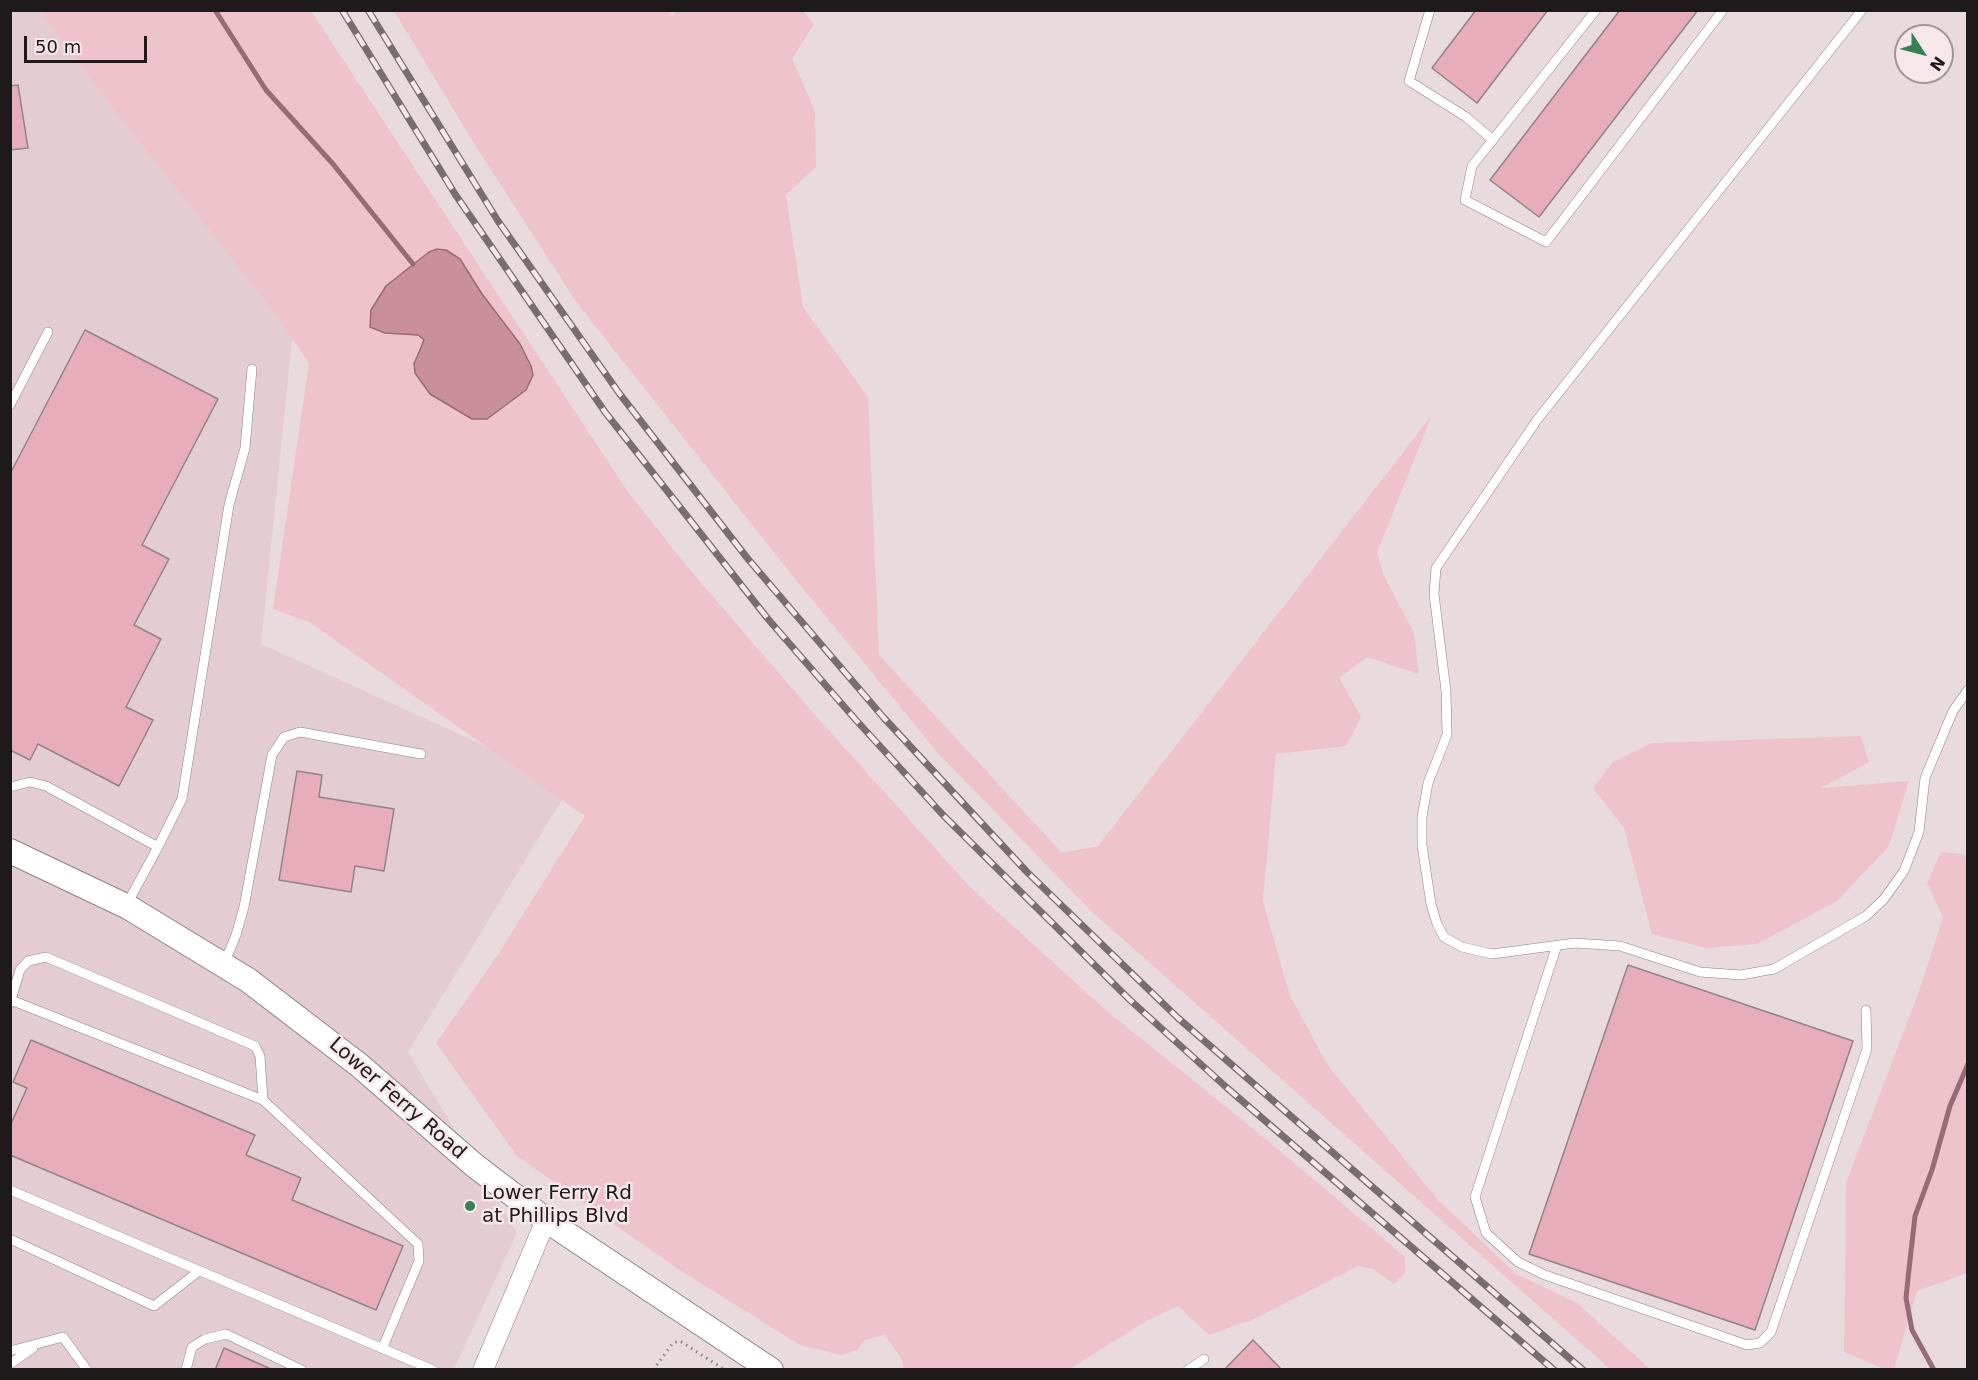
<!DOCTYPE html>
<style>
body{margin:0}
#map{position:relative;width:1978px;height:1380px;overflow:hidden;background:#e9dadd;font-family:"DejaVu Sans",sans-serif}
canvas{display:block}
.frame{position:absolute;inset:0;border:12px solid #1e191a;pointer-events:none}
.north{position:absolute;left:1894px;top:24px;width:60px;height:60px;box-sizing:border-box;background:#f6e7ea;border:2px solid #a09597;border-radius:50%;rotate:126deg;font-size:16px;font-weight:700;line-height:24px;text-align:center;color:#1e191a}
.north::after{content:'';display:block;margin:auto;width:21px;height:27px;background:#348252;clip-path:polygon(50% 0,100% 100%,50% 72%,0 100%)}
.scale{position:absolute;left:24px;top:36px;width:123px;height:27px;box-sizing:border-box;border:3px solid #1e191a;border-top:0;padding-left:8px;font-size:18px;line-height:21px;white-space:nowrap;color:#1e191a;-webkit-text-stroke:4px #f6e7ea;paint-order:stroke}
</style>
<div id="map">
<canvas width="1978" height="1380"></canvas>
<div class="frame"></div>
<div class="north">N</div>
<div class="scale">50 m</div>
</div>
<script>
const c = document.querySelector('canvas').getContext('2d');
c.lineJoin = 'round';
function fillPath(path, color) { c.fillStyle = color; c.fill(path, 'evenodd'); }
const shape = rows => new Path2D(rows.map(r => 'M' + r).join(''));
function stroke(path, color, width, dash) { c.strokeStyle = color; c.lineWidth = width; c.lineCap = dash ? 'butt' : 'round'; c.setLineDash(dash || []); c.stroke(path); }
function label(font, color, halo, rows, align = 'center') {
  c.font = font + ' "DejaVu Sans",sans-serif'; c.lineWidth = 5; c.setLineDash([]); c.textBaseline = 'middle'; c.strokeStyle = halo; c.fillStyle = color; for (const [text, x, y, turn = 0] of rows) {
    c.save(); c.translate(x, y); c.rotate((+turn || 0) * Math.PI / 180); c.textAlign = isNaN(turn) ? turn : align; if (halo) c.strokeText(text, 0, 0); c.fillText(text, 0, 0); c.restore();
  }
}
const built = shape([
 [10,11,51,11,296,301,261,644,571,785,408,1052,517,1233,454,1369,11,1369]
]);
const green = shape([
 [665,10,675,16,673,11,803,11,814,24,792,59,815,111,816,167,786,195,803,307,868,397,879,655,1062,853,1098,846,1432,415,1377,553,1384,576,1414,633,1419,674,1367,657,1339,678,1361,717,1346,746,1276,754,1263,901,1290,996,1329,1067,1438,1200,1516,1274,1577,1303,1650,1369,1610,1369,1092,912,937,752,787,569,577,303,475,145,394,11],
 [40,11,311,11,628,492,685,564,814,714,970,887,1108,1012,1272,1144,1405,1257,1405,1273,1394,1284,1373,1269,1358,1266,1254,1319,1209,1335,1178,1306,1143,1323,1070,1369,904,1369,901,1358,885,1335,865,1340,857,1350,841,1355,800,1345,678,1269,517,1156,436,1043,495,959,585,816,309,622,273,609,309,363,272,309,124,122],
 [460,259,482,294,520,344,526,390,487,419,472,419,430,394,415,373,416,356,424,340,418,334,385,333],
 [1861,736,1869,762,1821,788,1909,781,1889,846,1837,901,1757,944,1706,948,1652,934,1624,828,1593,788,1613,762,1652,743],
 [1941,852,1964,854,1967,859,1967,1273,1917,1291,1894,1369,1884,1369,1844,1352,1846,1183,1918,994,1943,917,1927,883]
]);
const water = shape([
 [437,249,446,250,460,259,482,294,520,344,531,366,533,375,526,390,487,419,472,419,430,394,415,373,414,364,424,340,418,335,385,333,370,327,371,310,386,286,429,252,437,249]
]);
const stream = shape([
 [215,10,266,90,333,164,413,264],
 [1934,1370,1912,1330,1906,1298,1909,1269,1915,1216,1932,1170,1950,1106,1968,1064]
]);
const building = shape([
 [1476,10,1548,10,1477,103,1432,68,1476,10],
 [1620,10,1698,10,1539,217,1490,180,1620,10],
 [18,85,28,148,10,150,10,86,18,85],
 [85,330,218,399,142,545,169,559,134,625,161,639,126,707,153,720,119,786,38,744,30,760,10,750,10,474,85,330],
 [297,771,322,775,319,797,394,809,384,871,355,866,351,892,279,880,297,771],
 [1628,965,1853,1041,1755,1330,1529,1254,1628,965],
 [31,1040,255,1135,246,1155,301,1178,292,1200,403,1246,376,1310,10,1155,10,1126,27,1088,13,1082,31,1040],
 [1253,1340,1282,1370,1224,1370,1253,1340],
 [224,1348,273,1370,215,1370,224,1348]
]);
const path = shape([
 [653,1370,673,1343,680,1341,725,1370]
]);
const service = shape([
 [1430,10,1409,81,1466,117,1493,140],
 [1596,10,1472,166,1465,200,1546,242,1723,10],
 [1862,10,1537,420,1436,568,1434,594,1446,691,1447,735,1428,783,1422,817,1422,845,1431,904,1437,924,1444,937,1462,947,1492,954,1575,943,1620,946,1700,972,1741,975,1774,969,1866,916,1884,899,1904,871,1919,832,1925,778,1953,711,1968,690],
 [10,405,48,332],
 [10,787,30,782,46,786,158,847,182,799,229,505,245,448,252,369],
 [127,904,158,847],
 [1557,945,1475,1197,1486,1233,1518,1262,1545,1275,1747,1345,1760,1343,1771,1332,1867,1049,1866,1010],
 [224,964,236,935,244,907,272,755,284,737,300,732,421,754],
 [11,1000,263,1100],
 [10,1003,20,970,28,961,46,957,255,1046,260,1056,263,1100,418,1244,419,1261,383,1347],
 [10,1190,433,1370],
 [10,1239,154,1306,199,1271],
 [10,1351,63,1337,87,1370],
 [10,1364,33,1348],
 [186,1370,192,1347,205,1339,226,1334,302,1370],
 [1188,1370,1204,1359]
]);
const minor = shape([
 [483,1370,546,1220]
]);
const tertiary = shape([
 [10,851,128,907,248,980,359,1065,474,1165,546,1220,771,1370]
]);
const rail = shape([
 [342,10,455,194,605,412,768,619,855,719,944,816,1130,1000,1226,1087,1554,1370],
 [368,10,498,221,619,393,748,559,884,718,1027,872,1178,1018,1583,1370]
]);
const markers = [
 [470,1206,6,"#348252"]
];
const streetNames = [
 ["Lower Ferry Road",397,1099,41]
];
const poiNames = [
 ["Lower Ferry Rd",482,1194],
 ["at Phillips Blvd",482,1217]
];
fillPath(built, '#e4cdd2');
fillPath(green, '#efc3cc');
fillPath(water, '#c98f9d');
stroke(water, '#966c76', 1.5);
stroke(stream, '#966c76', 5);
fillPath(building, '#e8adba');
stroke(building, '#918486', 1.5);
stroke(service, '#8f8184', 10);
stroke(minor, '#8f8184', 21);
stroke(tertiary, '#8f8184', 26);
stroke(path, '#93898b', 3, [1.5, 4.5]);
stroke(service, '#fff', 9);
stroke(minor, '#fff', 20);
stroke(tertiary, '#fff', 24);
stroke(rail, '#786e70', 7);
stroke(rail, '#f6e7ea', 4.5, [14]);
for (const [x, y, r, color] of markers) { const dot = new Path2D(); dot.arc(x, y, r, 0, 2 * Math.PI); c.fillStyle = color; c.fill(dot); stroke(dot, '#f6e7ea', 2); }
label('20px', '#1e191a', '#f6e7ea', streetNames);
label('20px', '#1e191a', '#f6e7ea', poiNames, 'left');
</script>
